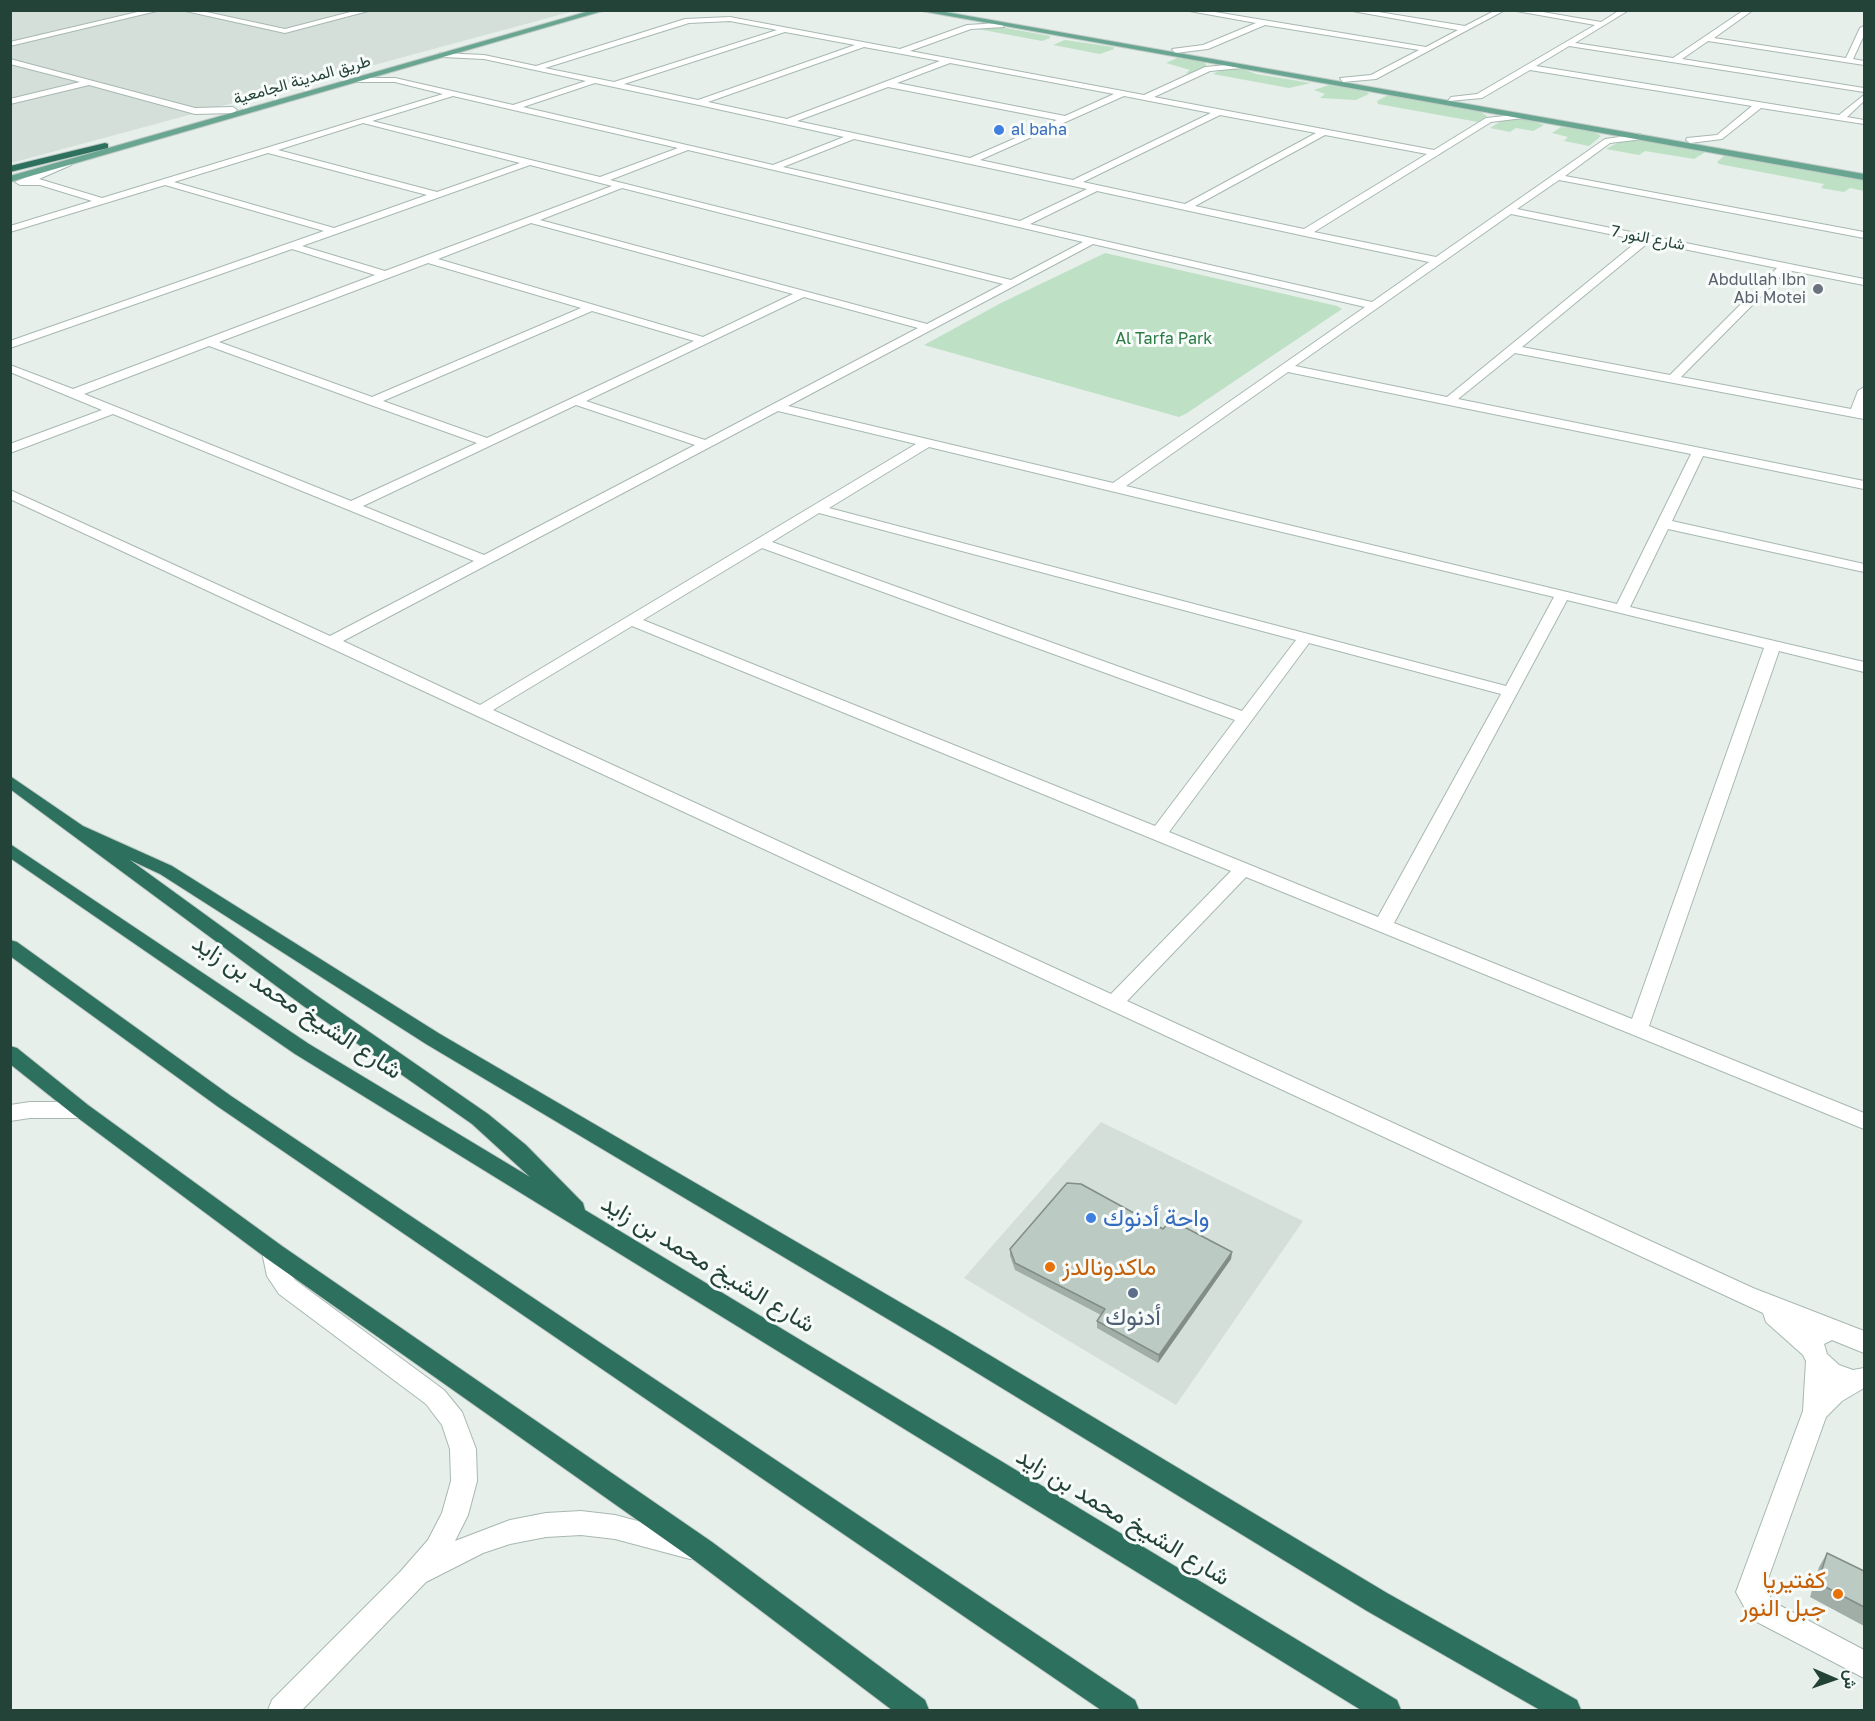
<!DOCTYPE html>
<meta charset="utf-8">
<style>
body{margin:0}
#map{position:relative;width:1875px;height:1721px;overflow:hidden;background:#e6efea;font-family:"Golos Text",Vazirmatn,sans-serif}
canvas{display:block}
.frame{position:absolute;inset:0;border:12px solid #234238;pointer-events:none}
.north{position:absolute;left:1803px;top:1649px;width:60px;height:60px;-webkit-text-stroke:4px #f7fbf9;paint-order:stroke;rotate:92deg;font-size:16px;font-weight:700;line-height:24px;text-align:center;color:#234238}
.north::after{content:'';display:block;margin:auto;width:21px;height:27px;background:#234238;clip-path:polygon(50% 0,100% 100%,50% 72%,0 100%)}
</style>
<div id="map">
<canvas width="1875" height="1721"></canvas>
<div class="frame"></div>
<div class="north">ش</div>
</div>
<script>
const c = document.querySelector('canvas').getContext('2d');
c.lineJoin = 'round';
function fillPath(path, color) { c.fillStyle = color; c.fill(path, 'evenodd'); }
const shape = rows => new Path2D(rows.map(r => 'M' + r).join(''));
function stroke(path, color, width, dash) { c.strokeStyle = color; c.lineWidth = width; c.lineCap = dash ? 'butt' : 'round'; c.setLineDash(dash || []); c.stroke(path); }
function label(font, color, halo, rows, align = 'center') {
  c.font = font + ' "Golos Text",Vazirmatn,sans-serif'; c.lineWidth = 6; c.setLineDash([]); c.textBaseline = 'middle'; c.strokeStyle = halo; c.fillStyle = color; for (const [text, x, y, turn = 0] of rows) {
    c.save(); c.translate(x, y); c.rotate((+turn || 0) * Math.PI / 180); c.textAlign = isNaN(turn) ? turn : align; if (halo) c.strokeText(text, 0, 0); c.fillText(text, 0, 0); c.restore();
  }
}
const built = shape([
 [11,11,574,11,11,163],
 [1101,1122,1303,1221,1176,1405,964,1278]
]);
const green = shape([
 [994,26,1050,36,1050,38,1042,41,978,29],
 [1065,40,1113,47,1114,49,1100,54,1053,45],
 [1177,58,1204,61,1207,67,1191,74,1186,73,1190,70,1166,63],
 [1240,68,1256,74,1311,83,1289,88,1213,74,1223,69],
 [1329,85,1366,91,1369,94,1356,100,1320,98,1325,94,1314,90],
 [1388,95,1478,110,1487,116,1478,122,1378,104,1377,101],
 [1506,118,1525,118,1544,125,1533,131,1516,128,1510,132,1490,128],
 [1561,127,1591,130,1601,136,1589,146,1564,141,1568,137,1552,133],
 [1634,139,1704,151,1704,153,1694,159,1645,151,1639,155,1606,149,1621,141],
 [1725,155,1864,179,1864,191,1850,188,1844,192,1821,188,1824,184,1719,164,1717,162],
 [1105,253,1337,306,1342,309,1187,413,1179,417,924,345,1001,303]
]);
const minor = shape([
 [146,10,161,10,10,46,10,42,146,10],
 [181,10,197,10,285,29,358,10,372,10,285,33,181,10],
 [1184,10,1203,10,1426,47,1458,30,1347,10,1366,10,1465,26,1496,10,1505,10,1376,79,1343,82,1340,78,1371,75,1419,50,1265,25,1208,49,1175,53,1172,49,1203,45,1256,23,1184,10],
 [1511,10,1531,10,1601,22,1620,10,1629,10,1575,43,1673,58,1744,10,1753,10,1714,38,1846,58,1860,28,1864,26,1864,35,1853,59,1864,61,1864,65,1708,41,1682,59,1864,88,1864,92,1569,46,1536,66,1839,115,1864,95,1864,101,1847,117,1864,120,1864,124,1761,108,1722,139,1690,143,1686,140,1687,138,1717,135,1752,106,1530,70,1482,98,1448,101,1451,97,1477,94,1595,25,1511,10],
 [730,17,900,49,967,25,1001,23,1004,27,971,29,910,51,1144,95,1205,67,1239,64,1242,68,1210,71,1154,97,1434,150,1486,118,1523,114,1523,118,1491,122,1314,232,1436,257,1605,139,1640,134,1644,137,1643,139,1610,143,1565,176,1864,232,1864,238,1559,180,1517,209,1864,279,1864,285,1787,270,1681,377,1851,409,1858,391,1864,387,1864,419,1515,353,1458,399,1864,481,1864,489,1703,456,1672,521,1864,564,1864,572,1668,529,1630,607,1864,662,1864,672,1779,651,1649,1026,1864,1113,1864,1129,1246,877,1127,1001,1753,1288,1864,1331,1864,1353,1832,1340,1824,1344,1827,1354,1839,1365,1853,1370,1864,1368,1864,1388,1842,1401,1826,1417,1764,1590,1777,1604,1864,1650,1864,1678,1757,1622,1748,1614,1736,1592,1803,1411,1806,1361,1803,1355,1766,1322,1763,1313,10,499,10,490,330,636,474,561,113,414,10,453,10,444,102,410,10,372,10,365,73,389,375,275,292,249,10,348,10,341,324,231,165,185,10,232,10,226,92,201,40,185,20,185,15,182,68,160,71,161,71,165,39,179,102,198,443,94,395,82,357,82,360,78,395,78,513,105,586,81,484,59,443,57,440,53,484,55,536,66,685,19,730,17],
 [730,21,777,30,614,82,545,68,689,23,730,21],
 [785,32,855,45,698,100,624,84,785,32],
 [864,47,940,61,787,119,708,102,864,47],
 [950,63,1114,94,1065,116,897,83,950,63],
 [595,83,699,105,844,137,773,165,523,107,595,83],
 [888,87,1057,120,970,158,797,121,888,87],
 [453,96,678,148,600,177,372,121,453,96],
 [1124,96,1211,113,1073,180,980,160,1124,96],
 [1220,115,1316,133,1185,204,1083,182,1220,115],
 [363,123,520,163,437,192,278,150,363,123],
 [1325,135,1427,154,1304,229,1195,206,1325,135],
 [854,139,1087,189,1020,221,783,167,854,139],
 [688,150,1083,242,1011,280,610,180,688,150],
 [268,153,427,195,334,228,174,182,268,153],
 [530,165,612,186,385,271,302,246,530,165],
 [622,188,1003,284,927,324,540,220,622,188],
 [1097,191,1305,236,1429,262,1372,302,1030,224,1097,191],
 [1511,214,1639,240,1447,397,1295,366,1511,214],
 [531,223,793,294,703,337,438,259,531,223],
 [1649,242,1777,268,1670,375,1522,347,1649,242],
 [1093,244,1365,307,1113,483,788,406,1093,244],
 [428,263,581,308,372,397,219,342,428,263],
 [804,297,918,328,705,440,586,401,804,297],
 [592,311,694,341,487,438,383,401,592,311],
 [209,346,368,404,477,443,351,501,84,394,209,346],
 [1288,372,1449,405,1691,454,1617,604,1126,486,1288,372],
 [576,405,695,445,484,555,363,506,576,405],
 [778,411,916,444,480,705,343,641,778,411],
 [929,447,1115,492,1554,597,1506,686,829,508,929,447],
 [819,513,1296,640,1242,711,772,542,819,513],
 [762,548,1235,720,1155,826,643,620,762,548],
 [1567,600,1764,648,1632,1019,1394,923,1567,600],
 [632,626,1231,871,1111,994,493,710,632,626],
 [1309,643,1501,694,1378,917,1169,832,1309,643],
 [10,59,195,108,233,107,237,110,233,113,195,114,89,85,10,104,10,99,80,82,10,64,10,59],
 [30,1102,81,1102,88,1105,92,1110,88,1115,81,1118,30,1118,10,1121,10,1105,30,1102],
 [274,1243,282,1246,290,1273,295,1280,444,1390,462,1412,476,1449,477,1481,468,1515,455,1541,510,1520,546,1513,581,1511,615,1515,690,1535,699,1538,703,1547,699,1556,690,1559,615,1539,581,1535,546,1537,510,1544,483,1553,426,1582,302,1710,268,1710,272,1700,400,1572,428,1540,442,1513,451,1481,450,1449,442,1425,426,1404,279,1294,267,1276,262,1252,266,1246,274,1243]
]);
const major = shape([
 [593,10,606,10,10,182,10,176,593,10],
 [916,10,934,10,1864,174,1864,180,916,10]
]);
const highway = shape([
 [105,143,108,144,108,148,10,172,10,166,105,143],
 [10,776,83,826,172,866,440,1034,951,1332,1387,1593,1577,1700,1581,1710,1540,1710,1367,1611,933,1346,426,1044,160,874,130,860,316,995,488,1114,526,1145,583,1203,585,1210,1397,1700,1401,1710,1361,1710,295,1054,10,858,10,844,309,1044,530,1177,472,1124,302,1005,10,789,10,776],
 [10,940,17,942,231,1096,1135,1700,1139,1710,1101,1710,217,1106,10,956,10,940],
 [10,1046,17,1048,88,1105,282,1246,712,1542,925,1700,929,1710,892,1710,694,1560,266,1258,74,1115,10,1064,10,1046]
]);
const wall = shape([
 [1163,1229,1232,1252,1231,1259,1158,1363,1097,1328,1097,1321,1101,1315,1015,1270,1010,1256,1010,1249],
 [1827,1553,1864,1571,1864,1626,1810,1597,1819,1567]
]);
const shadedWall = shape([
 [1232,1252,1231,1259,1158,1363,1159,1355]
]);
const building = shape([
 [1067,1183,1081,1184,1163,1229,1171,1220,1232,1252,1159,1355,1097,1321,1105,1309,1015,1263,1010,1249,1067,1183],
 [1827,1553,1864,1571,1864,1607,1818,1583,1827,1553]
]);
const markers = [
 [999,130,6,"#3f7fe0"],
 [1818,289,6,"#6b7280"],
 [1091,1218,6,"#3f7fe0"],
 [1050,1267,6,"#e8710a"],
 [1133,1293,6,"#5c6f8a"],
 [1838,1594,6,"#e8710a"]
];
const farStreetnames = [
 ["طريق المدينة الجامعية",302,80,-16],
 ["شارع النور 7",1648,238,11]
];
const farShopnames = [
 ["al baha",1011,130]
];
const farWorshipnames = [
 ["Abdullah Ibn",1806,280],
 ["Abi Motei",1806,298]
];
const farParknames = [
 ["Al Tarfa Park",1164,339]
];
const nearStreetnames = [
 ["شارع الشيخ محمد بن زايد",297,1007,33],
 ["شارع الشيخ محمد بن زايد",708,1264,31],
 ["شارع الشيخ محمد بن زايد",1123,1517,31]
];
const nearShopnames = [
 ["واحة أدنوك",1103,1218]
];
const nearFoodnames = [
 ["ماكدونالدز",1062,1267],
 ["كفتيريا",1826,1580,"right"],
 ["جبل النور",1826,1608,"right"]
];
const nearServicenames = [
 ["أدنوك",1133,1317]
];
fillPath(built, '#d4dfd9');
fillPath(green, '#bee0c5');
stroke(minor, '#a8b8b1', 2);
stroke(major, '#c1cac7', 2);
stroke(highway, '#c1cac7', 2);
fillPath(minor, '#fff');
fillPath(major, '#69a692');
fillPath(highway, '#2e705e');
fillPath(wall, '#a1aea8');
fillPath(shadedWall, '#838d88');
fillPath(building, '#bbcac3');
stroke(building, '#838d88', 1.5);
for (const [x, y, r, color] of markers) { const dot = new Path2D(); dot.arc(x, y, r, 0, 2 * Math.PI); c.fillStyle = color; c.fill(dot); stroke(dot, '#f7fbf9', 2); }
label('16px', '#234238', '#f7fbf9', farStreetnames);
label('16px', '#366cbe', '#f7fbf9', farShopnames, 'left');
label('16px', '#5b616d', '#f7fbf9', farWorshipnames, 'right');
label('16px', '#2c7b45', '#f7fbf9', farParknames);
label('24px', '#234238', '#f7fbf9', nearStreetnames);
label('24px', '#366cbe', '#f7fbf9', nearShopnames, 'left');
label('24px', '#c56008', '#f7fbf9', nearFoodnames, 'left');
label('24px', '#4e5e75', '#f7fbf9', nearServicenames);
</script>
